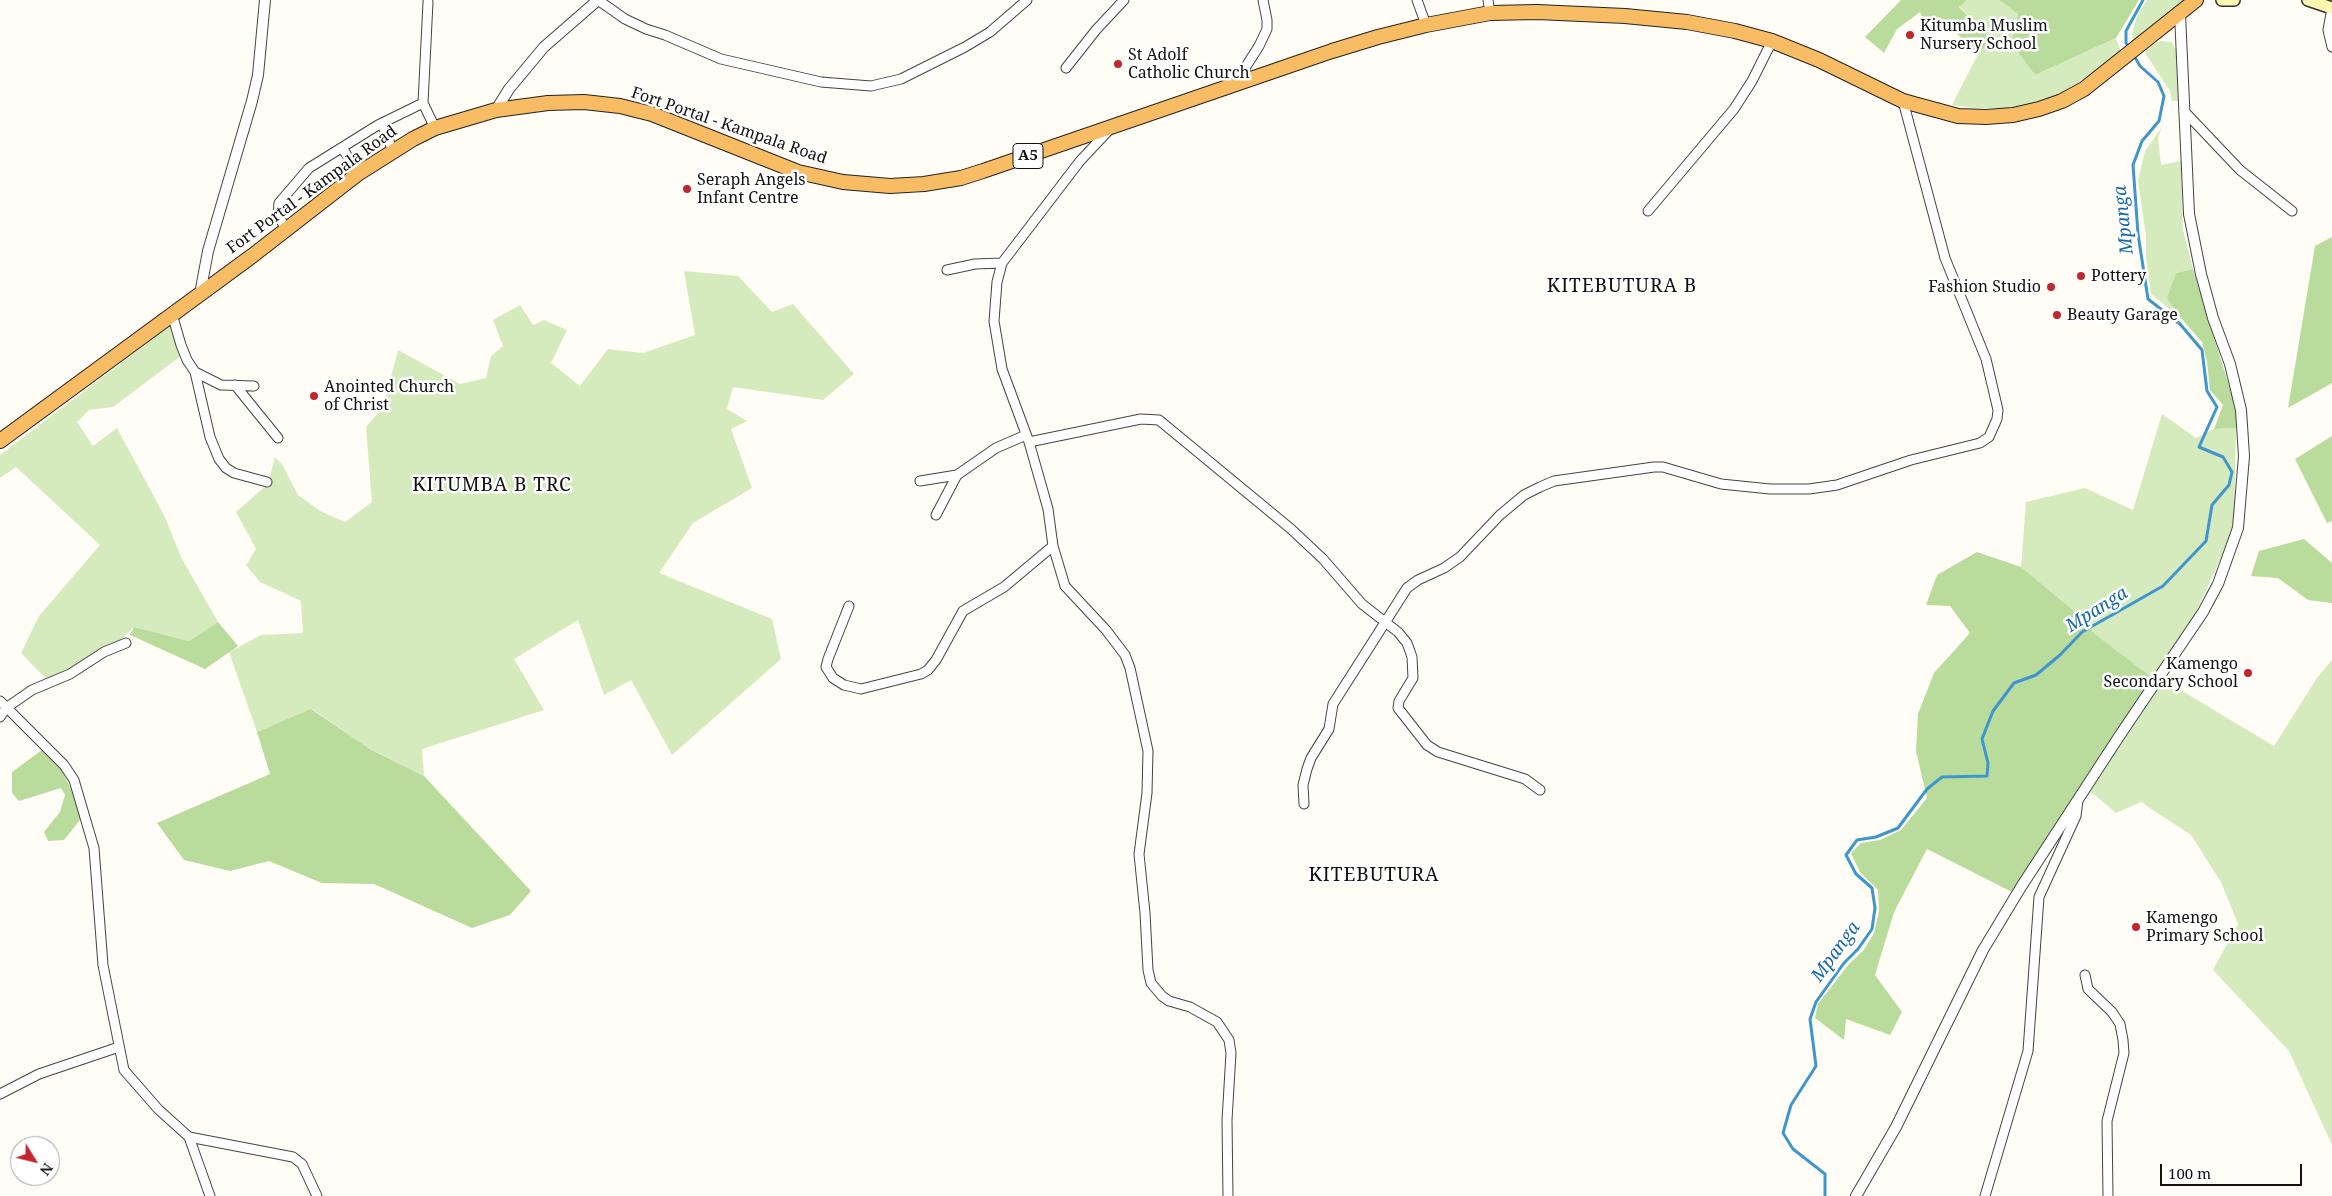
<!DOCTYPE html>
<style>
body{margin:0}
#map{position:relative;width:2332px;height:1196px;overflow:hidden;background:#fffdf5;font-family:"Noto Serif",serif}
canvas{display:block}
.north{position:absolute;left:10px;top:1136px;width:50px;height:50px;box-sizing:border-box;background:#fff;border:1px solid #a0a0a0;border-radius:50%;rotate:126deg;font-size:14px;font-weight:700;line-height:20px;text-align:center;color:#111}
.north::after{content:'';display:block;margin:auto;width:18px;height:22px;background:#c4262e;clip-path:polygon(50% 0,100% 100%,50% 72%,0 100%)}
.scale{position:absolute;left:2160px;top:1164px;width:142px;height:22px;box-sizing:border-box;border:2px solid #111;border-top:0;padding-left:6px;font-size:15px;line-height:18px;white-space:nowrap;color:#111;-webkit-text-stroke:4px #fff;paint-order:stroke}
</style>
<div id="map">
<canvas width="2332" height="1196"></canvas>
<div class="north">N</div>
<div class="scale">100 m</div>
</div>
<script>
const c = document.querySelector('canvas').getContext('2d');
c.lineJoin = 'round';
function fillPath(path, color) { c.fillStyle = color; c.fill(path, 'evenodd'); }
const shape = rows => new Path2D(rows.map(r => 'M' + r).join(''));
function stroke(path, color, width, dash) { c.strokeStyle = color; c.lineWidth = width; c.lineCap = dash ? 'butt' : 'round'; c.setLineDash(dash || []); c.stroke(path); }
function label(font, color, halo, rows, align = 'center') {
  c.font = font + ' "Noto Serif",serif'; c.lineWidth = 5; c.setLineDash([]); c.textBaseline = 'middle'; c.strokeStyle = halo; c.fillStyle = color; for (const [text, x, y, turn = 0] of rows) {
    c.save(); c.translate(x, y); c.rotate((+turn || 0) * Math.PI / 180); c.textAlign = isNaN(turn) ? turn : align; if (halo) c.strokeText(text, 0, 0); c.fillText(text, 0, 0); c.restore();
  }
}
const green = shape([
 [1967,0,1999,0,2018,14,2011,43,2035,75,2116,38,2121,52,2106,64,2057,96,2010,108,1974,108,1952,105,1978,54,1992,40,1959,6],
 [2147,0,2184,0,2134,41,2132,34,2137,16],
 [2160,41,2172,42,2176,50,2180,101,2172,101,2170,91,2145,53,2151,46],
 [2162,127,2158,138,2161,165,2181,161,2183,230,2193,269,2176,273,2168,298,2181,318,2151,294,2146,257,2146,236,2138,181,2145,151],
 [684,271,738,276,772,312,793,304,854,374,823,400,733,387,727,409,747,421,731,429,752,488,693,523,659,573,772,619,781,659,672,755,631,680,604,695,578,620,514,659,544,710,422,749,424,776,367,747,312,709,257,732,229,652,261,635,303,633,301,601,260,582,246,565,256,549,236,512,268,484,275,457,282,464,298,495,320,511,345,522,372,502,366,427,383,407,398,350,460,384,486,378,491,356,503,346,493,320,520,305,533,325,544,320,567,330,551,363,580,386,608,349,643,353,695,335],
 [174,323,182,355,113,407,89,410,77,422,93,446,117,428,165,517,181,557,218,622,189,641,134,627,112,648,48,681,21,653,39,616,100,545,16,467,0,478,0,455],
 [2162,414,2196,438,2214,429,2236,428,2234,529,2187,632,2153,678,2095,634,2021,567,2026,502,2085,488,2133,510],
 [2332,660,2332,1145,2289,1051,2213,970,2238,924,2221,882,2191,835,2141,802,2116,813,2090,791,2164,680,2274,746,2317,678]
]);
const forest = shape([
 [1901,0,1967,0,1959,7,1992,40,1978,54,1947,24,1923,19,1920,12,1897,29,1884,53,1865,37],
 [1999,0,2139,0,2116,38,2035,75,2011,43,2018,14],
 [2332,237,2332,383,2288,408,2315,246],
 [2193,269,2237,412,2236,428,2214,429,2223,405,2210,390,2207,362,2202,342,2181,318,2167,298,2176,273],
 [2332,436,2332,521,2327,523,2295,459],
 [2304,539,2332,563,2332,603,2308,600,2278,578,2251,576,2259,551],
 [1977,552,2021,567,2075,612,2095,634,2153,678,2012,892,1927,849,1894,912,1875,975,1902,1012,1890,1035,1846,1019,1844,1040,1815,1018,1818,1004,1849,964,1864,950,1874,933,1879,911,1878,890,1860,872,1851,853,1861,843,1880,840,1901,830,1927,798,1916,751,1918,714,1934,673,1970,633,1950,606,1926,605,1937,575],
 [218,622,238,646,205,669,130,635,134,627,189,641],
 [311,709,370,749,424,776,531,891,510,915,472,928,374,884,322,883,269,861,230,871,184,860,157,823,270,774,257,732],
 [42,750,62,771,84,815,64,840,48,841,44,832,60,812,65,795,61,788,19,801,12,793,12,772]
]);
const stream = shape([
 [2130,49,2126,43,2126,31,2143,0],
 [1825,1196,1825,1174,1793,1149,1783,1133,1791,1105,1816,1066,1810,1019,1816,1002,1844,963,1858,949,1872,929,1875,908,1872,888,1856,874,1846,855,1857,840,1876,837,1898,828,1927,789,1942,777,1987,776,1988,763,1982,739,1993,711,2014,683,2036,675,2060,655,2082,632,2163,586,2206,541,2212,505,2229,485,2232,472,2223,457,2199,447,2217,407,2207,391,2202,350,2180,324,2148,299,2138,234,2133,165,2142,141,2159,121,2164,96,2158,82,2140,66,2133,54]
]);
const minor = shape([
 [598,0,625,19,646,29,665,35,721,59,821,82,871,86,901,79,965,47,990,32,1027,0],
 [1417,0,1426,25],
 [1488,0,1490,13],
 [428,2,423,103,435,128],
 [2332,8,2328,30,2332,47],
 [1066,68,1096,30,1124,0],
 [1246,81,1245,68,1259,46,1267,29,1267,20,1263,0],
 [2184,111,2240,170,2292,211],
 [382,124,393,151],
 [1110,129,1080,161,1002,263,997,282,994,321,1002,369,1029,442,1048,509,1053,546,1065,586,1106,630,1125,655,1130,668,1148,751,1147,793,1139,854,1145,913,1148,970,1151,983,1162,996,1169,1001,1190,1007,1217,1022,1229,1040,1231,1053,1227,1120,1228,1196],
 [342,148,359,173],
 [1648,211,1734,109,1752,81,1772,41],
 [286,230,278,214,279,203,309,168,378,125,423,103],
 [947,270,975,264,1002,263],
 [172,314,181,345,187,360,195,372,221,385,254,386],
 [195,372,210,437,219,459,226,468,234,473,267,482],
 [235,385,278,438],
 [1029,442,1141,419,1159,420,1291,529,1323,559,1362,604,1398,632,1407,643,1412,657,1413,678,1399,701,1398,708,1427,745,1438,752,1525,779,1540,790],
 [920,481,957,475],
 [936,515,957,475,996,448,1026,435],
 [849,606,828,659,826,667,833,678,844,685,861,689,921,674,928,670,936,660,963,611,1004,587,1053,546],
 [0,701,64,765,74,780,94,848,103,965,124,1070,158,1109,189,1137,293,1157,302,1164,317,1196],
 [0,717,6,708,32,690,70,674,104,652,126,643],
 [1304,804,1303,785,1307,769,1311,758,1329,729,1333,704,1407,588,1418,580,1444,568,1460,557,1500,515,1524,495,1540,487,1554,481,1654,467,1663,467,1721,484,1770,489,1809,489,1837,485,1911,460,1980,443,1989,437,1997,419,1998,410,1986,359,1945,258,1903,101],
 [2085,975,2088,989,2112,1012,2120,1024,2123,1040,2124,1053,2107,1121,2108,1196],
 [0,1094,39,1074,119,1047],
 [189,1137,210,1196],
 [1985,1196,2028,1051,2039,897,2076,816,2078,800]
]);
const tertiary = shape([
 [496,110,509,89,544,47,598,0],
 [200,294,208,251,252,101,258,75,265,0],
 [1856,1196,1896,1127,1983,950,2021,887,2120,735,2203,612,2218,584,2238,528,2244,456,2241,410,2230,364,2213,318,2201,274,2189,214,2180,14]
]);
const secondary = shape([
 [2222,0,2234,0],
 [2308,0,2332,8]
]);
const trunk = shape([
 [0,441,252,256,359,173,413,139,435,128,496,110,548,103,584,102,620,106,652,114,798,172,843,182,890,186,924,184,961,178,983,171,1332,51,1378,37,1426,25,1490,13,1537,12,1625,16,1687,22,1735,31,1772,41,1819,60,1903,101,1958,116,1986,117,2013,115,2039,109,2062,101,2084,89,2196,0]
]);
const markers = [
 [1910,35,5,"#c4262e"],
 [1118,64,5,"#c4262e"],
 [687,189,5,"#c4262e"],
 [2081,276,5,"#c4262e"],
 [2051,287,5,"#c4262e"],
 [2057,315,5,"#c4262e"],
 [314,396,5,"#c4262e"],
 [2248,673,5,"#c4262e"],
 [2136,927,5,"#c4262e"]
];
const shields = [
 [1028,156,30]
];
const shieldNames = [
 ["A5",1028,156]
];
const poiNames = [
 ["Kitumba Muslim",1920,26],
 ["Nursery School",1920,44],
 ["St Adolf",1128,55],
 ["Catholic Church",1128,73],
 ["Seraph Angels",697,180],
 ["Infant Centre",697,198],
 ["Pottery",2091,276],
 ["Fashion Studio",2041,287,"right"],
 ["Beauty Garage",2067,315],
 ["Anointed Church",324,387],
 ["of Christ",324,405],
 ["Kamengo",2238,664,"right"],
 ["Secondary School",2238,682,"right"],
 ["Kamengo",2146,918],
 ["Primary School",2146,936]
];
const streetNames = [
 ["Fort Portal - Kampala Road",729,126,19],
 ["Fort Portal - Kampala Road",312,190,-36]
];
const waterNames = [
 ["Mpanga",2124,220,-96],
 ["Mpanga",2097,610,-32],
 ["Mpanga",1836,952,-54]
];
const quarterNames = [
 ["KITEBUTURA B",1622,287],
 ["KITUMBA B TRC",492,486],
 ["KITEBUTURA",1374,876]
];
fillPath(green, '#d5ebbd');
fillPath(forest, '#b9dc9c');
stroke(stream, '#3f96cf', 3);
stroke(minor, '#444', 11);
stroke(tertiary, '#444', 12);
stroke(secondary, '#333', 14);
stroke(trunk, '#222', 16);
stroke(minor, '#fff', 9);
stroke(tertiary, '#fff', 10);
stroke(secondary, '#fff6b0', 11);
stroke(trunk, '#f7bc64', 14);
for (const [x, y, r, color] of markers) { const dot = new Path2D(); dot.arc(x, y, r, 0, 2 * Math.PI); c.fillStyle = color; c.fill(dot); stroke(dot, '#fff', 2); }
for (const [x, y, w] of shields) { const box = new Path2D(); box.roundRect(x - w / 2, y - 12.5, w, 25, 4); c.fillStyle = '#fff'; c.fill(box); stroke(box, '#111', 1); }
label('bold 15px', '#111', null, shieldNames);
label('16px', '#111', '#fff', poiNames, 'left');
label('16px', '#111', '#fff', streetNames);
label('italic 18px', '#1768a6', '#fff', waterNames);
c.letterSpacing = '1px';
label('19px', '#111', '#fff', quarterNames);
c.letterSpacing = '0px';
</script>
